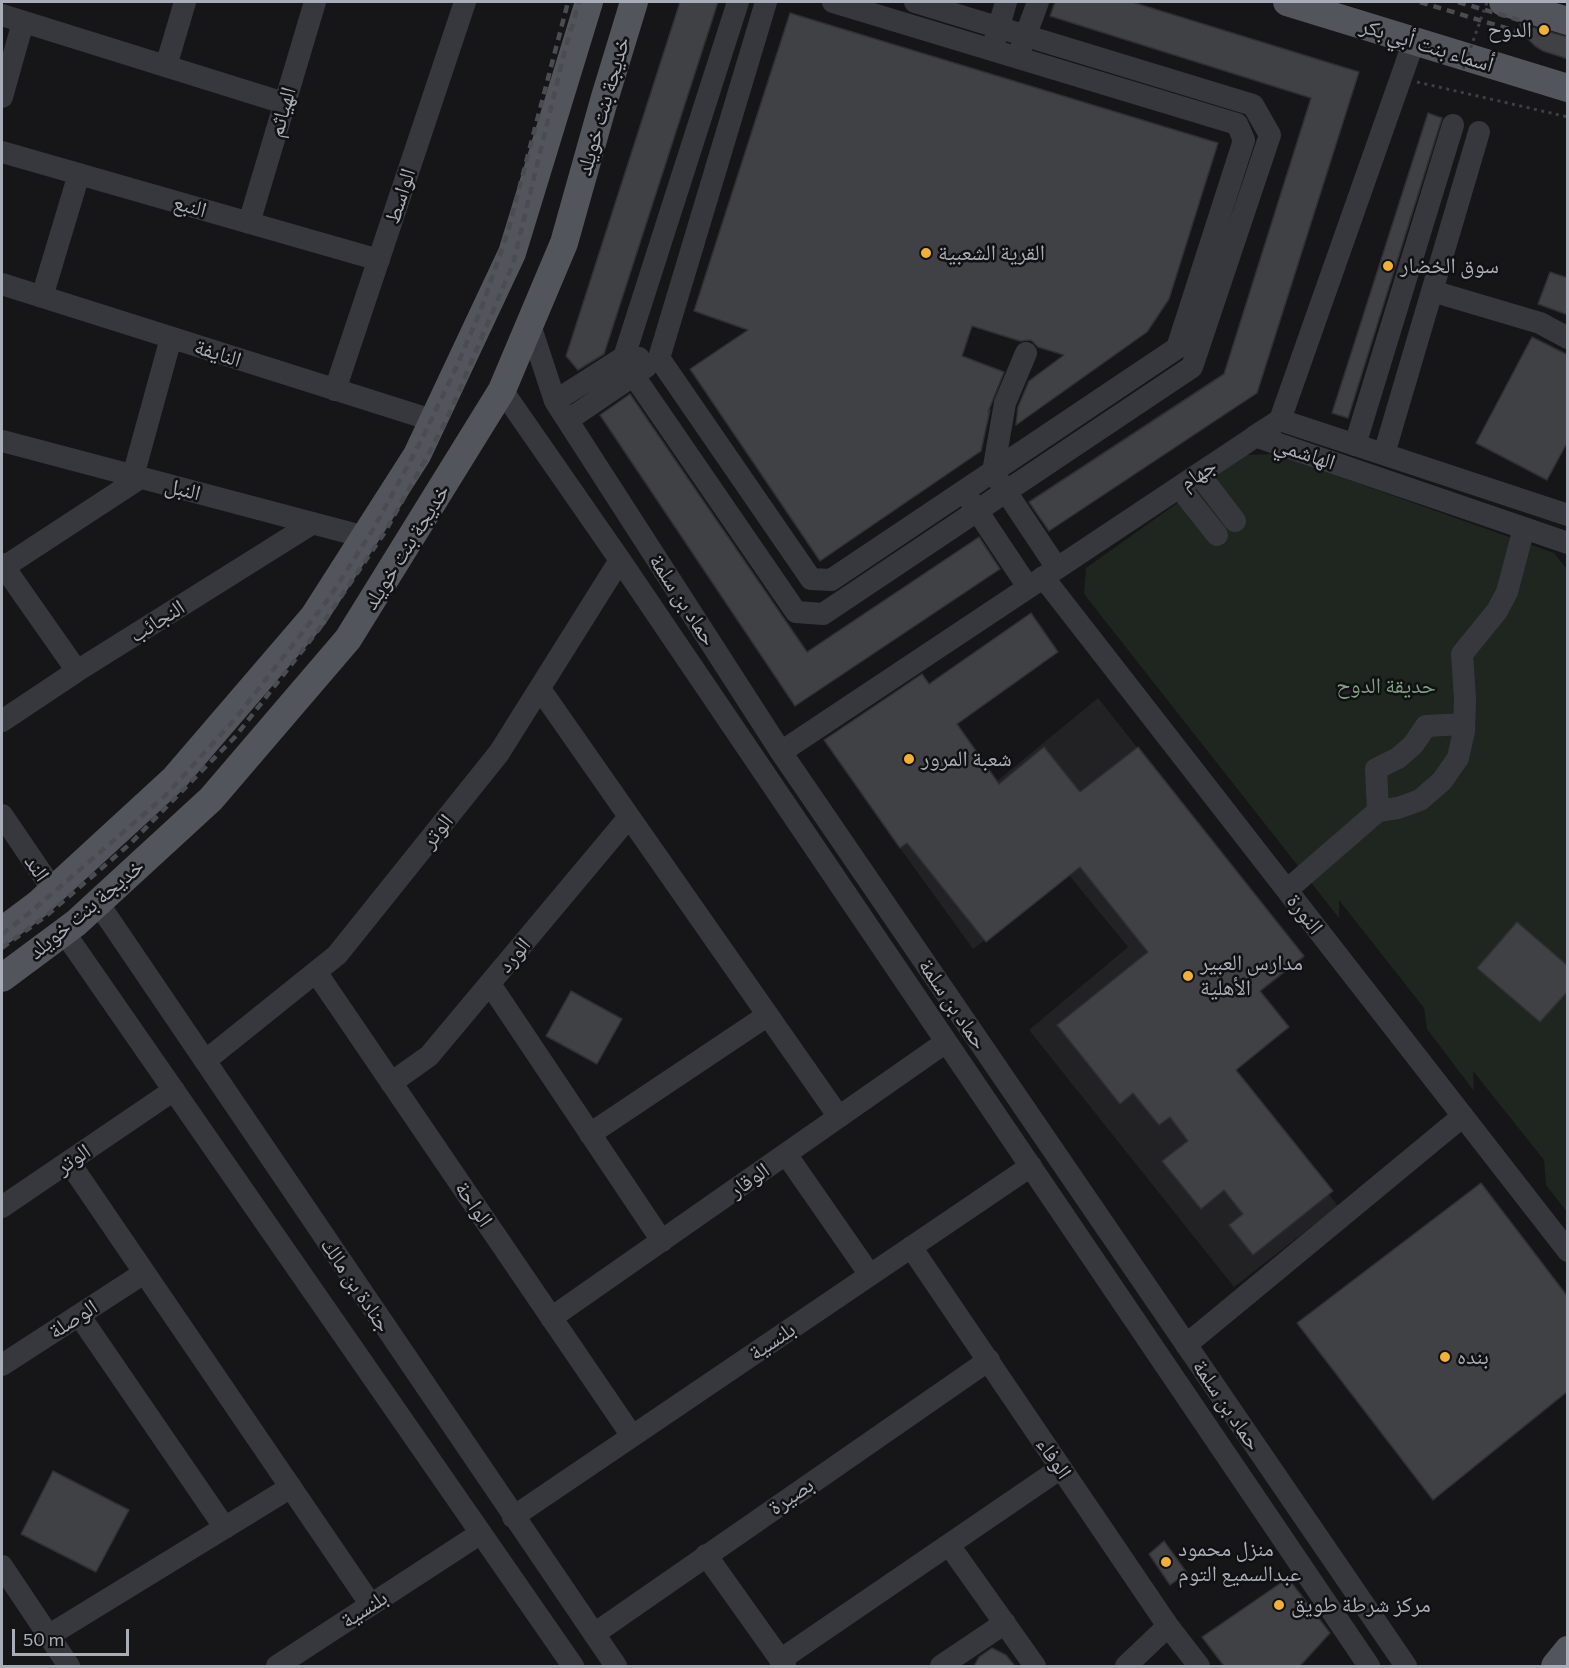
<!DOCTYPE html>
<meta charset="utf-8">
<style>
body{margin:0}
#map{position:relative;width:1569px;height:1668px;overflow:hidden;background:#161618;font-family:Commissioner,sans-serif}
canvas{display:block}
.frame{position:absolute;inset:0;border:3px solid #a8adb8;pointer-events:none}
.scale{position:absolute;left:12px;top:1629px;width:117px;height:27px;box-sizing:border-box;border:3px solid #a8adb8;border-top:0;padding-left:8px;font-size:18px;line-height:21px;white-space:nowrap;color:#a8adb8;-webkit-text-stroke:4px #111113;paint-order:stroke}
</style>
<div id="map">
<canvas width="1569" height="1668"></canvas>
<div class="frame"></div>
<div class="scale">50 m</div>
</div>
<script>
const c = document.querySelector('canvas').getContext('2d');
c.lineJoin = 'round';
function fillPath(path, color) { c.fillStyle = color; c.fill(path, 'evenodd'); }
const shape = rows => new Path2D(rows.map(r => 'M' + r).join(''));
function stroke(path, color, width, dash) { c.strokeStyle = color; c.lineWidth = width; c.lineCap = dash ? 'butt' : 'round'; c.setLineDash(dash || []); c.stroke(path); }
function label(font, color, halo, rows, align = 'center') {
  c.font = font + ' Commissioner,"Noto Naskh Arabic",sans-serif'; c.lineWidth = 5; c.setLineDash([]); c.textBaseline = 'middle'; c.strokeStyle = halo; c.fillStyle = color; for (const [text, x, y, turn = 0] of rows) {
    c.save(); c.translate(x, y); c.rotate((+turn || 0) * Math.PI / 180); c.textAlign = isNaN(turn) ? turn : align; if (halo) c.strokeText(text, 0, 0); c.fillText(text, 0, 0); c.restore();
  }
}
const built = shape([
 [1098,698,1304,958,1258,994,1233,1071,1338,1206,1234,1287,1029,1030,1128,947,1069,875,973,949,900,848,997,781]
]);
const green = shape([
 [1276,454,1554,553,1567,569,1567,1212,1546,1185,1544,1160,1473,1071,1474,1091,1427,1029,1424,1008,1339,900,1339,918,1084,594,1086,568,1245,455]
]);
const building = shape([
 [680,2,718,2,604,354,578,370,566,356,680,2],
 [1055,2,1132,2,1359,72,1257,393,1049,531,1029,502,1224,374,1311,98,1050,16,1055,2],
 [790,13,1218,143,1169,299,1147,332,1016,425,1018,407,1029,381,1064,355,1038,347,1031,340,1020,341,972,326,962,356,1004,372,988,412,990,410,981,451,820,561,690,369,748,330,694,311,790,13],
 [1520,24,1568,37,1568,59,1543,51,1535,46,1522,33,1520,24],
 [1428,113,1442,118,1348,418,1332,413,1428,113],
 [1550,272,1568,278,1568,315,1538,304,1550,272],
 [1532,337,1568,355,1568,441,1547,480,1476,443,1532,337],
 [630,394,807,652,979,537,1000,569,795,706,600,415,630,394],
 [1031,613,1058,652,957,724,999,784,1044,747,1080,792,1138,747,1304,956,1260,991,1289,1027,1236,1070,1333,1191,1253,1255,1229,1225,1243,1214,1224,1190,1201,1209,1162,1161,1188,1141,1170,1117,1159,1125,1133,1093,1120,1104,1057,1025,1148,952,1080,867,986,942,907,843,900,848,824,740,922,674,929,684,1031,613],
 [1517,922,1568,966,1568,991,1540,1022,1477,968,1517,922],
 [571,991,622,1019,597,1064,546,1036,571,991],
 [1481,1183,1568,1297,1568,1391,1433,1500,1297,1323,1481,1183],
 [53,1471,129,1510,96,1572,21,1534,53,1471],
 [1164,1541,1187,1573,1170,1585,1149,1554,1164,1541],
 [1288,1578,1330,1633,1300,1666,1224,1666,1202,1637,1288,1578],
 [992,1648,1006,1655,1015,1666,974,1666,979,1657,992,1648]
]);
const path = shape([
 [1417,82,1568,117]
]);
const minor = shape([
 [738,2,624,357,634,376,796,612,823,614,1192,367,1270,135,1253,105,915,2],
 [766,2,659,358,811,579,831,580,1177,348,1244,140,1237,124,833,2],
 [2,15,284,103],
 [995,40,1006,2],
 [1021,48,1038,2],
 [166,66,185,2],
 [2,97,23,22],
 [2,152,379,260],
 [249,223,315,2],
 [2,284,435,421],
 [1432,291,1540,323,1568,338],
 [42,297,79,174],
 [530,325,555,401,781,752,1406,1666],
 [1026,353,1005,403,993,472,1057,568],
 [335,390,465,2],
 [502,390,620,560,1369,1666],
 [555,401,624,357,639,358],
 [568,420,646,367],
 [2,441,365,537],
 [1355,445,1453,125],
 [1384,454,1479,132],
 [1199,474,1235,521],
 [133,476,171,338],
 [1179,487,1217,535],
 [970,500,1028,587],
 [1568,515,1280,420,1255,436,1568,543],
 [2,564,77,671],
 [4,567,140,478],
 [1043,577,1568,1251],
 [540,689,839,1117],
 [2,721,77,671,313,523],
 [781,752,1280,420,1414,41],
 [1378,811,1376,769,1398,758,1413,745,1426,726,1464,724],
 [2,815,53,890],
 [1287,890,1378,811,1398,808,1420,800,1442,781,1458,758,1464,731,1465,699,1462,654,1497,611,1507,592,1524,528],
 [98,903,616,1666],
 [64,932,573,1666],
 [316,972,632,1436],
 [490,984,662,1241],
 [205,1061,337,955,499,753,620,560],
 [391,1083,429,1056,629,817],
 [590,1134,768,1015],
 [786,1154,870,1275],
 [69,1162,371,1605],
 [2,1207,174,1090],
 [911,1247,1168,1626,1199,1666],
 [79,1315,225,1528],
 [551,1318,946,1042],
 [1186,1345,1463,1116],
 [2,1365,144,1273],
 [513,1517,1031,1166],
 [949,1545,1035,1666],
 [706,1555,785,1666],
 [2,1566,69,1666],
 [594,1634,989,1360],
 [48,1636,291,1487],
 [780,1660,1061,1468],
 [277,1666,481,1533],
 [941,1666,1005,1623],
 [1126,1666,1168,1626]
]);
const major = shape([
 [1287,2,1568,88],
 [1503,2,1568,21],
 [2,931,38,904,174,779,314,616,417,455,512,253,589,2],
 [2,978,76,923,211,799,348,639,502,390,564,243,605,97,634,2],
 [1555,1666,1568,1650]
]);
const rail = shape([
 [1420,2,1522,33],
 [1458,2,1519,20],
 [2,934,32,911,165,796,235,719,327,601,374,528,421,441,455,370,480,312,507,235,568,2],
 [2,948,46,916,131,843,235,737,319,629,385,532,429,453,450,412,513,264,565,50,579,2]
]);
const pathBridge = shape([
 [1463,69,1487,2]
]);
const markers = [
 [1544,30,6,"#f2b134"],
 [926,253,6,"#f2b134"],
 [1388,266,6,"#f2b134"],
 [909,759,6,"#f2b134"],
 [1188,976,6,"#f2b134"],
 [1445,1357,6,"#f2b134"],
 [1166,1562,6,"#f2b134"],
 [1279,1605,6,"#f2b134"]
];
const poiNames = [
 ["الدوح",1532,30,"right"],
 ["القرية الشعبية",938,253],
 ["سوق الخضار",1400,266],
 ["شعبة المرور",921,759],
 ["مدارس العبير",1200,963],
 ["الأهلية",1200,988],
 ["بنده",1457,1357],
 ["منزل محمود",1178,1549],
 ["عبدالسميع التوم",1178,1574],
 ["مركز شرطة طويق",1291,1605]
];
const streetNames = [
 ["أسماء بنت أبي بكر",1427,45,17],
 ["خديجة بنت خويلد",603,106,-74],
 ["الهياثم",282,112,-74],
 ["الواسط",400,196,-72],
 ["النبع",190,206,16],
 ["النايفة",218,353,18],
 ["الهاشمي",1305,453,19],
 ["جهام",1198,474,-34],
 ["النبل",183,489,15],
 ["خديجة بنت خويلد",406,547,-58],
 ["حماد بن سلمة",683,600,57],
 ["النجائب",157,621,-32],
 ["الوتر",437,831,-51],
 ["الند",37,868,56],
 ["خديجة بنت خويلد",86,909,-40],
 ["النورة",1305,914,52],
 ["الورد",514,955,-50],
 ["حماد بن سلمة",953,1004,56],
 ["الوتر",73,1159,-34],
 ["الوقار",749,1180,-35],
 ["الواحة",474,1204,56],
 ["جنادة بن مالك",356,1285,56],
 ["الوصلة",73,1319,-33],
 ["بلنسية",772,1341,-34],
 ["حماد بن سلمة",1227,1405,56],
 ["الوفاء",1054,1458,56],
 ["بصيرة",791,1496,-34],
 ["بلنسية",364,1609,-33]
];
const parkNames = [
 ["حديقة الدوح",1386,686]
];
fillPath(built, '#222225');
fillPath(green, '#1e261f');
fillPath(building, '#404145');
stroke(building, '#303034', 1.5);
stroke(path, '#3d3f44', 3, [3, 4.5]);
stroke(minor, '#37383d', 22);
stroke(major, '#53555c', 28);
stroke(rail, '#4a4c52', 4.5, [8, 6]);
stroke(pathBridge, '#3d3f44', 3, [3, 4.5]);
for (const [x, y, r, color] of markers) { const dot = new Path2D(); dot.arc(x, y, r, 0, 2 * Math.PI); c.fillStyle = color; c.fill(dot); stroke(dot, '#111113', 2); }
label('22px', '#a8adb8', '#111113', poiNames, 'left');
label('22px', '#a8adb8', '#111113', streetNames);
label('22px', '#7fa381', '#111113', parkNames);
</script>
